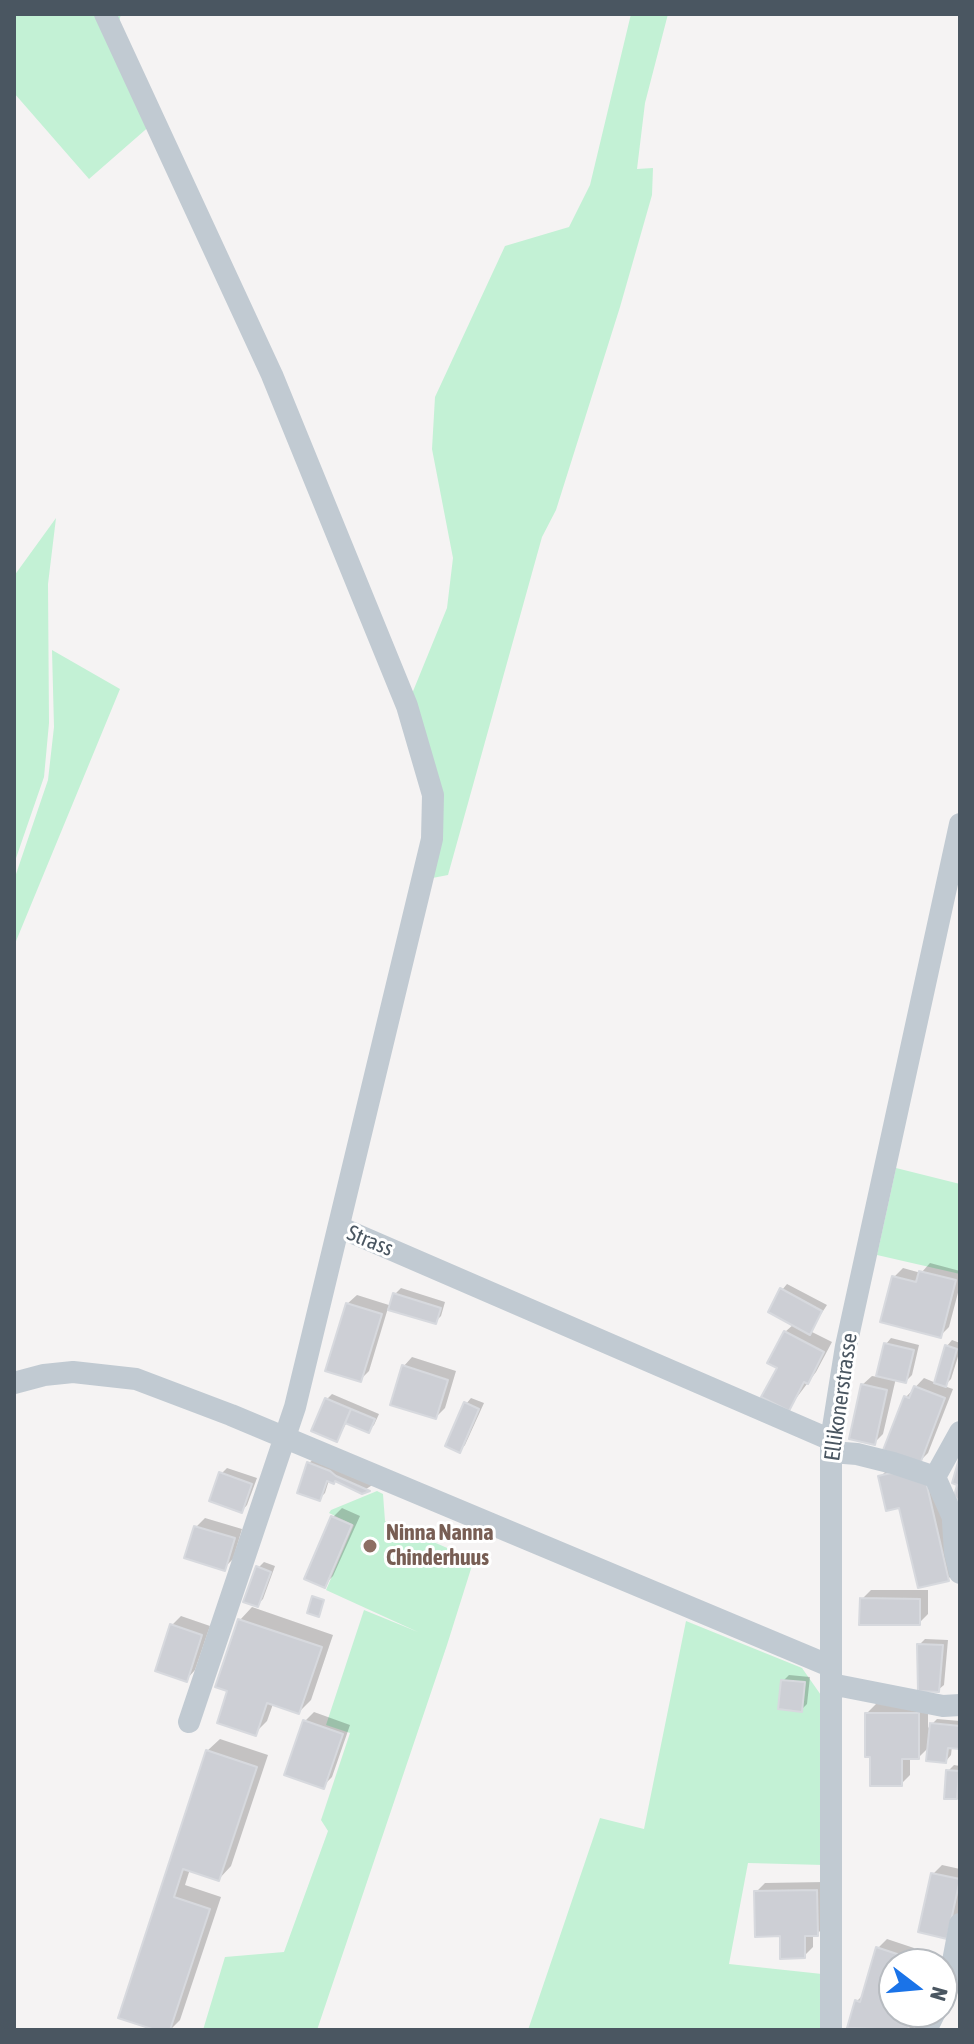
<!DOCTYPE html>
<style>
body{margin:0}
#map{position:relative;width:974px;height:2044px;overflow:hidden;background:#f5f3f3;font-family:"Asap Condensed",sans-serif}
canvas{display:block}
.frame{position:absolute;inset:0;border:16px solid #4a5661;pointer-events:none}
.north{position:absolute;left:878px;top:1948px;width:80px;height:80px;box-sizing:border-box;background:#fff;border:2px solid #b7bbc0;border-radius:50%;rotate:106deg;font-size:22px;font-weight:700;line-height:32px;text-align:center;color:#4a5661}
.north::after{content:'';display:block;margin:auto;width:28px;height:36px;background:#1a73e8;clip-path:polygon(50% 0,100% 100%,50% 72%,0 100%)}
</style>
<div id="map">
<canvas width="974" height="2044"></canvas>
<div class="frame"></div>
<div class="north">N</div>
</div>
<script>
const c = document.querySelector('canvas').getContext('2d');
c.lineJoin = 'round';
function fillPath(path, color) { c.fillStyle = color; c.fill(path, 'evenodd'); }
const shape = rows => new Path2D(rows.map(r => 'M' + r).join(''));
function stroke(path, color, width, dash) { c.strokeStyle = color; c.lineWidth = width; c.lineCap = dash ? 'butt' : 'round'; c.setLineDash(dash || []); c.stroke(path); }
function label(font, color, halo, rows, align = 'center') {
  c.font = font + ' "Asap Condensed",sans-serif'; c.lineWidth = 6; c.setLineDash([]); c.textBaseline = 'middle'; c.strokeStyle = halo; c.fillStyle = color; for (const [text, x, y, turn = 0] of rows) {
    c.save(); c.translate(x, y); c.rotate((+turn || 0) * Math.PI / 180); c.textAlign = isNaN(turn) ? turn : align; if (halo) c.strokeText(text, 0, 0); c.fillText(text, 0, 0); c.restore();
  }
}
const green = shape([
 [14,14,121,14,114,41,152,124,89,179,14,93],
 [631,14,668,14,645,103,637,169,653,168,652,195,620,307,556,510,542,537,448,875,422,880,432,839,407,706,447,608,453,558,432,449,435,397,505,246,569,227,590,185],
 [56,518,48,584,49,723,44,777,14,864,14,576],
 [52,650,120,689,14,946,14,880,48,780,54,727],
 [896,1168,960,1184,960,1274,877,1255],
 [377,1491,383,1494,385,1521,468,1557,475,1556,447,1645,317,2030,203,2030,225,1957,284,1952,328,1831,321,1820,350,1733,326,1725,364,1610,418,1632,326,1590,354,1525,329,1513,331,1510],
 [686,1621,802,1668,823,1698,824,1865,748,1863,729,1964,822,1974,824,2030,528,2030,600,1818,644,1829]
]);
const shadow = shape([
 [930,1263,960,1271,960,1285,949,1327,940,1336,894,1277,903,1268,921,1273],
 [787,1284,827,1305,810,1331,832,1342,816,1372,788,1409,780,1367,785,1332,794,1324,782,1290],
 [401,1288,445,1302,441,1316,435,1322,388,1308,369,1371,360,1380,347,1304,357,1295,392,1306,395,1294],
 [891,1338,919,1345,912,1375,906,1381,896,1378,883,1434,874,1443,862,1385,872,1376,878,1377,886,1344],
 [952,1340,960,1343,960,1350,951,1379,944,1386,953,1389,928,1453,919,1462,906,1397,924,1378,936,1383,947,1346],
 [412,1357,456,1371,445,1408,436,1417,403,1367],
 [332,1394,379,1414,374,1425,368,1431,347,1422,337,1440,327,1399],
 [471,1398,484,1403,465,1445,460,1451,466,1404],
 [315,1458,374,1484,363,1491,336,1479,329,1480,325,1493,319,1499,309,1463],
 [227,1468,257,1478,247,1505,242,1511,221,1474],
 [889,1468,934,1469,957,1570,948,1579,880,1477],
 [342,1508,360,1516,333,1576,324,1585,333,1517],
 [205,1518,242,1529,233,1559,224,1568,196,1527],
 [264,1562,275,1566,263,1599,257,1605,258,1568],
 [871,1590,928,1590,928,1614,919,1623,862,1599],
 [252,1607,333,1635,311,1700,299,1712,273,1704,267,1721,255,1733,230,1689,240,1620],
 [181,1616,210,1626,195,1670,186,1680,172,1625],
 [925,1639,948,1640,944,1685,938,1690,919,1645],
 [789,1675,810,1677,807,1704,801,1710,783,1681],
 [876,1704,928,1704,928,1728,937,1719,960,1721,960,1747,952,1746,951,1755,946,1761,930,1746,918,1758,910,1757,910,1775,901,1784,872,1755,867,1713],
 [314,1712,350,1725,332,1777,323,1786,305,1721],
 [220,1739,268,1755,231,1866,219,1879,190,1869,185,1885,221,1897,180,2020,170,2030,162,2030,120,2016,207,1751],
 [954,1765,960,1766,960,1794,956,1797,948,1771],
 [942,1865,960,1869,960,1907,955,1928,933,1874],
 [825,1882,826,1925,817,1934,813,1934,813,1947,804,1956,782,1934,756,1892,765,1883],
 [887,1939,914,1948,909,1964,894,1964,894,2012,918,2012,913,2030,857,2030,850,2026,857,2001,864,1994,878,1948]
]);
const building = shape([
 [919,1271,956,1280,941,1338,880,1322,892,1276,916,1282,919,1271],
 [780,1288,822,1311,810,1335,768,1312,780,1288],
 [393,1293,441,1308,436,1324,388,1310,393,1293],
 [346,1303,382,1314,361,1382,325,1371,346,1303],
 [784,1331,824,1352,808,1384,804,1382,789,1411,761,1397,777,1368,767,1363,784,1331],
 [884,1343,914,1350,906,1383,876,1376,884,1343],
 [945,1345,957,1349,946,1387,934,1383,945,1345],
 [402,1365,448,1380,436,1419,390,1405,402,1365],
 [861,1384,887,1390,875,1445,849,1439,861,1384],
 [914,1386,945,1398,920,1464,883,1450,904,1396,909,1398,914,1386],
 [325,1398,351,1409,337,1442,311,1431,325,1398],
 [464,1402,479,1409,460,1453,445,1446,464,1402],
 [351,1409,375,1419,369,1433,345,1423,351,1409],
 [960,1455,960,1502,954,1496,957,1485,952,1483,960,1455],
 [307,1462,330,1471,336,1476,370,1491,362,1494,335,1481,334,1484,327,1481,320,1501,297,1493,307,1462],
 [219,1472,252,1484,242,1513,209,1501,219,1472],
 [891,1473,925,1477,949,1581,918,1588,899,1508,886,1511,878,1476,891,1473],
 [331,1516,352,1525,325,1588,304,1579,331,1516],
 [194,1526,235,1538,225,1571,184,1558,194,1526],
 [256,1566,271,1572,258,1607,243,1602,256,1566],
 [312,1596,324,1600,319,1617,307,1613,312,1596],
 [860,1598,920,1599,920,1625,859,1625,860,1598],
 [238,1619,322,1647,299,1714,267,1703,256,1736,217,1723,227,1691,215,1687,238,1619],
 [170,1624,202,1635,187,1682,155,1671,170,1624],
 [917,1644,943,1645,939,1692,918,1691,917,1644],
 [781,1680,805,1682,802,1712,778,1709,781,1680],
 [865,1713,919,1713,919,1759,902,1759,902,1786,870,1786,870,1757,865,1757,865,1713],
 [303,1720,343,1734,324,1789,284,1775,303,1720],
 [930,1723,960,1726,960,1749,948,1748,946,1763,926,1761,930,1723],
 [206,1750,257,1767,219,1881,183,1869,174,1897,210,1909,170,2030,155,2030,118,2018,206,1750],
 [946,1770,959,1771,957,1799,944,1799,946,1770],
 [931,1873,960,1879,947,1939,918,1932,931,1873],
 [817,1890,818,1936,805,1936,805,1958,780,1959,780,1936,755,1937,754,1891,817,1890],
 [876,1947,906,1957,904,1964,894,1964,894,2012,911,2017,908,2030,847,2028,855,2000,860,2002,876,1947]
]);
const minor = shape([
 [105,14,272,375,407,706,433,795,432,839,295,1407,189,1722],
 [339,1227,831,1440],
 [14,1383,44,1375,73,1372,136,1379,231,1415,830,1666],
 [831,1452,857,1454,893,1463,935,1477,960,1533],
 [935,1477,960,1432],
 [953,1521,955,1552,960,1573],
 [831,1684,943,1706,960,1705],
 [948,1988,960,1924],
 [831,2030,831,1440,846,1346,960,824],
 [926,2030,935,2012]
]);
const markers = [
 [370,1546,8,"#8d6e63"]
];
const streetNames = [
 ["Strass",370,1241,22],
 ["Ellikonerstrasse",841,1397,-82]
];
const educationNames = [
 ["Ninna Nanna",386,1533],
 ["Chinderhuus",386,1558]
];
fillPath(green, '#c3f1d5');
fillPath(shadow, '#0003');
fillPath(building, '#cdcfd5');
stroke(building, '#d7d9de', 2);
stroke(minor, '#c1cad2', 22);
for (const [x, y, r, color] of markers) { const dot = new Path2D(); dot.arc(x, y, r, 0, 2 * Math.PI); c.fillStyle = color; c.fill(dot); stroke(dot, '#fff', 3); }
label('22px', '#4a5661', '#fff', streetNames);
label('bold 22px', '#785e54', '#fff', educationNames, 'left');
</script>
